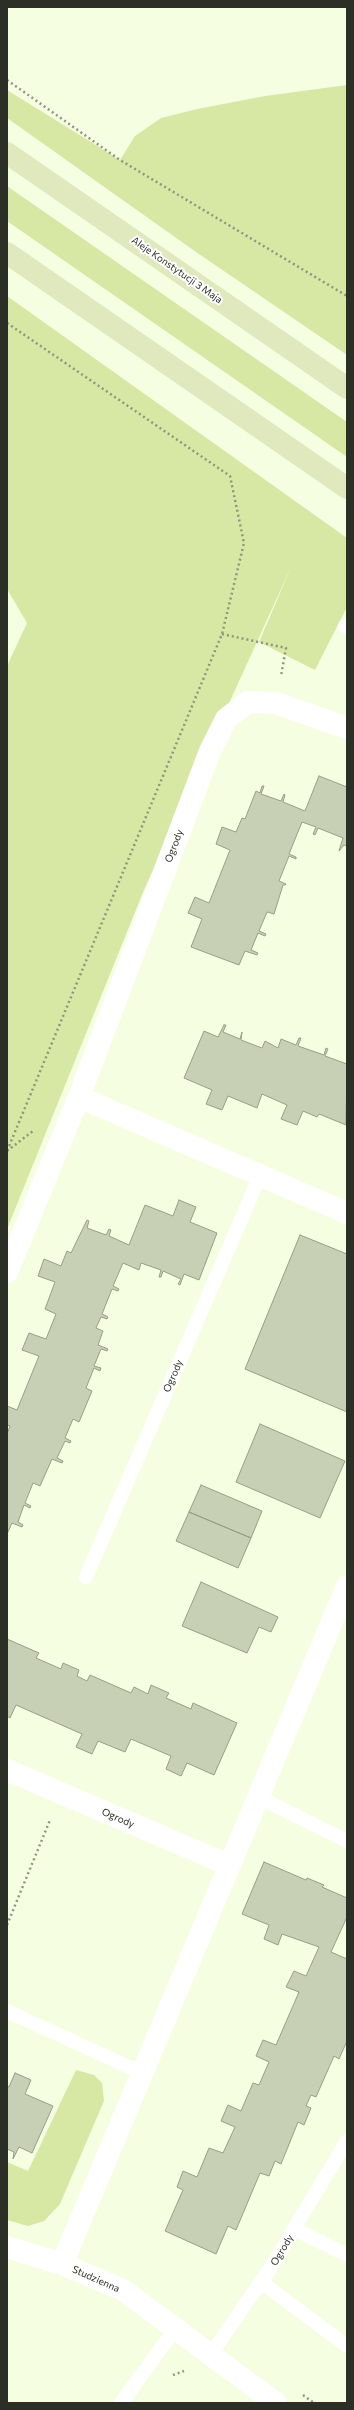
<!DOCTYPE html>
<style>
body{margin:0}
#map{position:relative;width:354px;height:2410px;overflow:hidden;background:#f6fee2;font-family:Commissioner,sans-serif}
canvas{display:block}
.frame{position:absolute;inset:0;border:8px solid #2c2f25;pointer-events:none}
</style>
<div id="map">
<canvas width="354" height="2410"></canvas>
<div class="frame"></div>
</div>
<script>
const c = document.querySelector('canvas').getContext('2d');
c.lineJoin = 'round';
function fillPath(path, color) { c.fillStyle = color; c.fill(path, 'evenodd'); }
const shape = rows => new Path2D(rows.map(r => 'M' + r).join(''));
function stroke(path, color, width, dash) { c.strokeStyle = color; c.lineWidth = width; c.lineCap = dash ? 'butt' : 'round'; c.setLineDash(dash || []); c.stroke(path); }
function label(font, color, halo, rows, align = 'center') {
  c.font = font + ' Commissioner,sans-serif'; c.lineWidth = 4; c.setLineDash([]); c.textBaseline = 'middle'; c.strokeStyle = halo; c.fillStyle = color; for (const [text, x, y, turn = 0] of rows) {
    c.save(); c.translate(x, y); c.rotate((+turn || 0) * Math.PI / 180); c.textAlign = isNaN(turn) ? turn : align; if (halo) c.strokeText(text, 0, 0); c.fillText(text, 0, 0); c.restore();
  }
}
const green = shape([
 [347,85,347,355,196,252,7,118,7,90,120,160,135,136,161,118,197,109,265,96],
 [7,186,347,422,347,457,7,221],
 [7,296,347,538,347,607,315,670,259,642,292,565,144,890,7,1229,7,666,27,623,7,589],
 [76,2070,94,2075,102,2083,104,2101,60,2204,44,2221,28,2226,7,2220,7,2162,28,2171]
]);
const building = shape([
 [319,776,347,787,347,846,344,845,339,851,343,838,318,828,315,835,313,834,316,827,302,822,289,854,296,857,296,859,289,856,279,881,286,884,285,885,283,885,274,914,267,912,259,931,266,934,265,936,258,933,251,950,258,953,257,955,245,951,239,965,191,947,202,919,188,913,195,897,209,903,230,850,216,844,222,827,236,832,242,818,245,819,256,791,260,793,262,786,264,786,261,794,281,801,284,794,285,795,283,802,305,811,319,776],
 [224,1025,226,1025,223,1032,240,1039,242,1032,241,1040,262,1048,265,1041,278,1048,281,1039,296,1045,299,1038,301,1038,298,1046,324,1055,326,1048,328,1049,325,1056,347,1064,346,1125,319,1114,317,1117,303,1111,297,1125,281,1119,287,1105,262,1094,257,1108,228,1096,222,1110,206,1104,212,1090,184,1078,204,1031,218,1037,224,1025],
 [179,1200,196,1207,190,1222,217,1233,199,1280,184,1274,180,1285,178,1284,181,1279,163,1271,161,1277,159,1277,161,1270,141,1263,139,1270,123,1263,113,1286,119,1289,118,1291,112,1289,102,1314,108,1317,107,1319,101,1317,96,1328,103,1331,98,1345,108,1349,107,1351,101,1349,94,1366,101,1368,100,1371,94,1368,86,1388,92,1391,79,1422,73,1419,65,1438,71,1441,70,1443,65,1441,57,1458,63,1461,62,1463,52,1459,40,1486,33,1483,25,1503,31,1506,30,1508,24,1505,18,1522,23,1525,22,1527,12,1523,7,1534,7,1434,10,1426,7,1425,7,1406,17,1410,39,1356,22,1350,29,1333,46,1339,56,1314,45,1309,55,1282,38,1276,44,1259,61,1266,67,1251,71,1253,87,1220,89,1221,87,1228,106,1235,109,1229,111,1230,109,1236,129,1245,145,1205,173,1216,179,1200],
 [300,1235,347,1254,347,1412,245,1369,300,1235],
 [260,1424,345,1461,320,1518,236,1482,260,1424],
 [201,1485,262,1511,251,1538,189,1512,201,1485],
 [189,1512,251,1538,238,1568,176,1541,189,1512],
 [201,1582,278,1617,271,1632,259,1627,247,1653,182,1626,201,1582],
 [7,1639,39,1653,36,1658,61,1669,63,1663,79,1670,77,1676,87,1681,90,1675,131,1693,134,1687,148,1694,151,1685,169,1693,166,1698,191,1709,193,1703,237,1723,214,1775,187,1763,181,1776,166,1769,171,1756,131,1739,125,1752,98,1741,92,1754,76,1747,82,1734,16,1705,10,1718,7,1716,7,1639],
 [264,1862,306,1880,307,1878,324,1885,322,1887,347,1898,347,1917,331,1952,347,1959,347,2041,339,2059,334,2056,316,2097,311,2095,306,2106,311,2108,304,2125,298,2122,281,2164,275,2161,269,2176,260,2173,236,2230,228,2226,216,2254,165,2231,183,2190,177,2187,183,2171,197,2177,209,2148,223,2153,235,2127,221,2121,228,2105,241,2111,253,2083,259,2085,269,2062,256,2056,263,2040,276,2045,299,1992,286,1987,294,1971,306,1976,319,1947,282,1934,278,1945,264,1939,269,1925,242,1914,264,1862],
 [15,2073,31,2080,25,2094,53,2106,32,2153,19,2147,13,2159,14,2152,7,2149,7,2086,9,2087,15,2073]
]);
const path = shape([
 [7,80,120,160,347,296],
 [7,323,230,476,244,543,222,634,7,1151],
 [222,634,286,648,281,676],
 [7,1151,33,1131],
 [7,1925,50,1820],
 [173,2375,184,2371],
 [303,2395,314,2403]
]);
const service = shape([
 [345,626,347,627],
 [86,1577,260,1176],
 [258,1797,347,1841],
 [7,2011,142,2073],
 [294,2229,347,2255],
 [261,2282,347,2346],
 [211,2354,271,2267,347,2141],
 [121,2403,176,2328]
]);
const minor = shape([
 [79,1097,347,1213],
 [7,1272,79,1097,210,751,226,719,248,702,276,703,347,728],
 [7,1770,229,1865],
 [7,2247,62,2264,123,2290,276,2403],
 [62,2264,347,1586]
]);
const secondary = shape([
 [7,153,347,388],
 [7,253,347,488]
]);
const streetNames = [
 ["Aleje Konstytucji 3 Maja",177,270,35],
 ["Ogrody",174,846,-69],
 ["Ogrody",173,1376,-67],
 ["Ogrody",118,1818,23],
 ["Ogrody",282,2250,-59],
 ["Studzienna",96,2279,24]
];
fillPath(green, '#d6e8a3');
fillPath(building, '#c7cfb4');
stroke(building, '#979e85', 1);
stroke(path, '#909582', 2.5, [2, 3]);
stroke(service, '#fff', 14);
stroke(minor, '#fff', 22);
stroke(secondary, '#e0e8be', 22);
label('10px', '#2c2f25', '#fff', streetNames);
</script>
